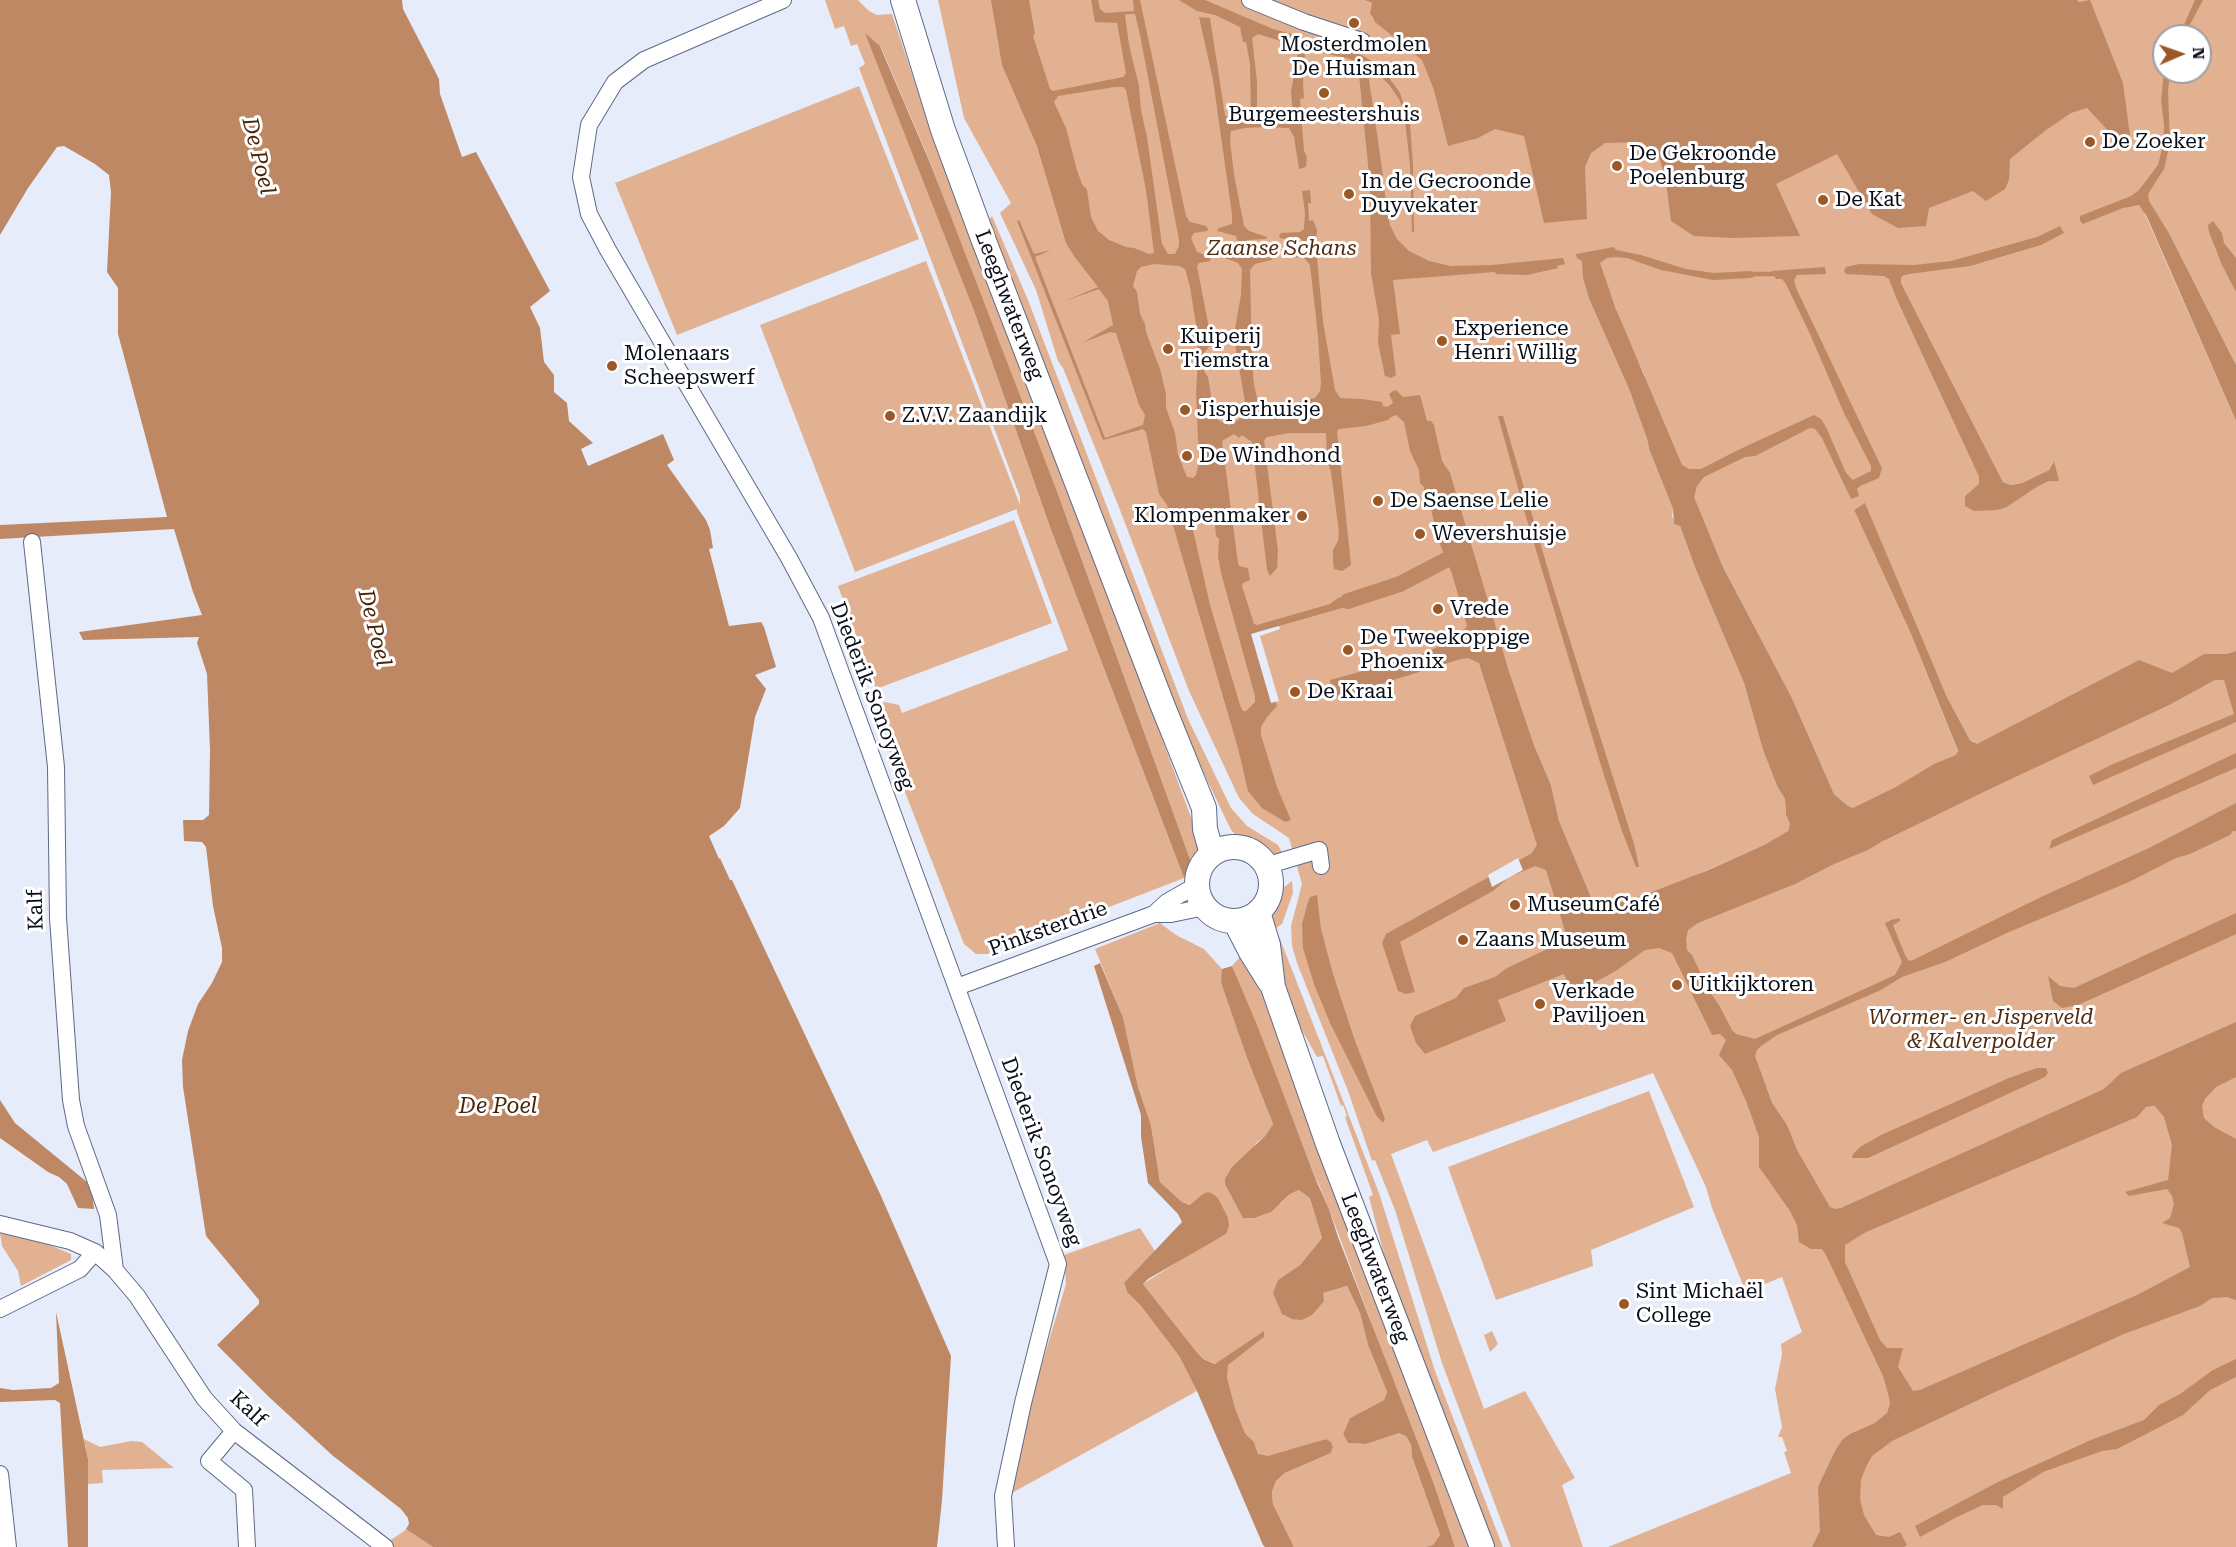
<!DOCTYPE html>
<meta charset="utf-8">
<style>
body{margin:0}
#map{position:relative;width:2236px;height:1547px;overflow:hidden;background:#e6ecfa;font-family:"Roboto Serif",serif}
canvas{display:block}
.north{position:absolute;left:2152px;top:24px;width:60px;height:60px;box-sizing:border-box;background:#fff;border:2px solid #9d9fa3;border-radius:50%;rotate:88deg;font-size:16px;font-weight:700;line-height:24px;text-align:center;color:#090e19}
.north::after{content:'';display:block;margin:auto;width:21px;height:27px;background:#9a5826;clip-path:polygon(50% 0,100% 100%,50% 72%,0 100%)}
</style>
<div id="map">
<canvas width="2236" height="1547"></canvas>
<div class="north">N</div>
</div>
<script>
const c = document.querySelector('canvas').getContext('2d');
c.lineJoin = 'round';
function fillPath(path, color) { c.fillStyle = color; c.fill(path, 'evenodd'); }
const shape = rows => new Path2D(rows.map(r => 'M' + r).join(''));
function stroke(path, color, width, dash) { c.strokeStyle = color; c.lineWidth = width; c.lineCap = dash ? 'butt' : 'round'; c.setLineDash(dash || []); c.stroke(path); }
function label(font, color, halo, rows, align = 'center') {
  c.font = font + ' "Roboto Serif",serif'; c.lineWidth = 6; c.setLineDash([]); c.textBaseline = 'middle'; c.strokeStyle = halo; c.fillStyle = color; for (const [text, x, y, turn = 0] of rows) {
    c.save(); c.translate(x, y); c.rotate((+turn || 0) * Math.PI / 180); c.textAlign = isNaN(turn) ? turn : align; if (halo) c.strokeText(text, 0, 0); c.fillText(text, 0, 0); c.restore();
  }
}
const green = shape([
 [825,0,858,0,869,11,877,15,892,14,920,98,959,206,1110,597,1200,842,1198,857,1191,862,1058,494,967,263,931,164,881,47,866,34,974,311,1050,527,1184,878,988,954,976,954,964,944,886,743,877,713,877,706,885,702,899,705,902,713,1068,650,1017,512,1017,509,855,572,760,325,926,261,1020,505,1020,497,859,68,865,64,857,44,851,46,844,26,835,29],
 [938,0,2236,0,2236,365,2170,235,2144,212,2236,421,2236,1547,1608,1547,1791,1473,1784,1452,1787,1451,1782,1437,1778,1437,1782,1427,1775,1389,1782,1354,1781,1344,1802,1332,1782,1277,1748,1291,1745,1290,1712,1208,1706,1187,1653,1073,1433,1152,1427,1140,1391,1154,1484,1409,1525,1391,1575,1478,1562,1485,1583,1547,1511,1547,1442,1363,1395,1210,1375,1160,1372,1161,1348,1091,1297,963,1292,946,1291,926,1302,884,1289,838,1253,814,1239,798,1189,691,1120,510,1063,368,1058,361,1036,290,1000,213,1011,203,964,118],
 [2164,36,2200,36,2200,72,2164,72],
 [1892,287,1903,287,2003,482,2011,485,2022,483,2049,470,2053,462,2058,481,2049,481,2037,487,2007,507,1965,496,1980,484,1979,477,1896,298],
 [1610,292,1628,341,1644,374,1647,387,1723,567,1792,698,1834,794,1848,806,1752,854,1696,875,1764,845,1788,831,1790,824,1786,815,1785,799,1777,786,1763,750,1744,683,1696,570,1680,526,1672,517,1673,509,1649,449,1647,439,1629,389,1590,301],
 [1447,469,1508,668,1534,745,1551,785,1559,821,1591,897,1600,905,1572,913],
 [1865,504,1947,697,1970,740,1975,742,1957,754,1958,752,1911,634,1854,510],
 [859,86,919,239,677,335,615,183],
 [992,216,1028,300,1188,719,1231,808,1247,826,1278,845,1284,856,1268,855,1240,839,1231,830,1174,711,987,222],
 [1014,520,1052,623,876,689,838,586],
 [1292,881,1293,893,1282,924,1273,930,1270,924,1271,910,1279,891],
 [1160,923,1176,935,1204,949,1222,969,1222,982,1247,1058,1273,1124,1265,1136,1255,1144,1280,1204,1290,1194,1299,1190,1310,1197,1322,1238,1300,1265,1278,1280,1323,1293,1347,1286,1360,1313,1368,1345,1387,1392,1384,1400,1350,1418,1343,1434,1348,1443,1366,1444,1399,1432,1406,1436,1411,1445,1412,1457,1440,1535,1433,1545,1425,1547,1294,1547,1273,1504,1272,1492,1276,1481,1285,1473,1331,1453,1333,1447,1331,1442,1326,1439,1268,1457,1258,1454,1254,1442,1245,1433,1235,1408,1227,1377,1227,1365,1264,1337,1263,1332,1216,1364,1203,1359,1195,1350,1143,1284,1202,1246,1226,1234,1218,1198,1208,1192,1191,1205,1182,1202,1160,1182,1151,1125,1138,1087,1123,1017,1095,949],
 [1273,939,1280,939,1379,1193,1435,1371,1503,1547,1493,1547,1387,1266,1369,1197,1373,1195,1345,1117,1347,1116,1343,1105,1341,1106,1323,1056,1317,1057,1295,1018,1271,940],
 [1245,951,1298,1086,1472,1547,1455,1547,1329,1209,1317,1180,1312,1183,1316,1179,1232,966],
 [1649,1091,1694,1207,1591,1250,1593,1266,1496,1300,1448,1167],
 [1140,1228,1155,1251,1124,1284,1127,1292,1141,1306,1179,1356,1197,1391,1010,1494,1032,1397,1066,1284,1064,1255],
 [0,1233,33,1238,71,1254,71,1260,21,1286,18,1271,2,1246],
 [1492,1331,1498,1344,1490,1352,1484,1335],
 [84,1439,100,1447,131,1441,142,1442,174,1468,102,1470,103,1483,88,1484,88,1459],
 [407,1529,433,1547,394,1547,388,1542]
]);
const water = shape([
 [0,0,402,0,403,9,439,79,440,94,462,157,476,152,550,291,530,307,540,328,544,362,554,375,554,392,567,403,569,421,593,443,581,449,588,466,663,434,674,460,667,465,706,520,710,530,713,548,709,549,729,626,761,622,764,627,776,667,755,675,766,689,755,717,740,808,724,826,709,836,719,859,720,858,730,880,732,880,881,1196,951,1356,942,1500,937,1547,433,1547,406,1529,409,1524,408,1518,401,1509,332,1455,269,1397,217,1345,259,1304,259,1300,206,1236,183,1087,182,1060,188,1031,198,1004,212,983,222,962,222,948,213,906,206,847,202,842,184,841,183,820,203,820,209,815,210,750,207,674,197,643,199,637,83,640,79,632,202,615,193,592,174,529,0,539,0,525,167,517,118,334,118,288,107,272,111,192,109,175,95,164,64,146,57,147,28,188,0,235],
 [991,0,1029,0,1035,34,1033,36,1050,89,1053,91,1123,77,1126,73,1117,23,1095,22,1091,0,1098,0,1100,9,1105,13,1134,11,1133,0,1140,0,1186,216,1190,222,1206,226,1208,229,1207,231,1194,233,1191,238,1197,252,1211,257,1210,261,1199,263,1197,266,1208,323,1209,347,1203,354,1202,368,1208,377,1214,415,1218,420,1229,425,1232,424,1247,414,1235,344,1235,328,1241,295,1242,269,1238,263,1222,257,1224,254,1237,257,1239,249,1236,236,1217,231,1219,228,1232,224,1232,214,1213,80,1199,17,1210,18,1225,115,1230,119,1248,117,1251,115,1250,64,1246,42,1243,42,1240,27,1215,15,1197,11,1179,0,1205,0,1273,29,1355,51,1370,60,1385,72,1400,93,1410,124,1413,165,1414,232,1412,232,1410,165,1404,112,1399,99,1390,86,1375,70,1369,71,1368,73,1382,168,1387,212,1390,225,1397,239,1409,251,1429,261,1451,266,1492,265,1563,258,1565,264,1557,266,1558,268,1527,275,1496,274,1495,272,1393,280,1400,334,1391,335,1396,375,1391,378,1385,376,1378,343,1379,320,1371,273,1370,184,1358,65,1356,61,1346,58,1309,50,1305,52,1303,82,1304,98,1300,99,1304,151,1307,157,1306,167,1299,169,1294,137,1289,128,1266,127,1245,128,1231,131,1230,141,1234,174,1244,226,1249,231,1267,237,1266,239,1247,240,1247,254,1249,256,1273,258,1271,260,1255,264,1250,270,1252,362,1254,385,1258,402,1266,406,1287,405,1315,398,1320,391,1321,383,1318,336,1310,265,1304,258,1282,256,1284,254,1305,254,1308,250,1306,244,1300,238,1291,240,1280,238,1279,236,1281,233,1300,232,1304,229,1305,213,1302,191,1310,190,1311,203,1308,203,1309,221,1313,220,1317,230,1316,246,1323,322,1335,390,1340,398,1362,399,1382,402,1383,406,1387,407,1393,403,1389,394,1393,391,1396,390,1403,397,1420,395,1427,421,1431,421,1434,425,1442,461,1450,473,1508,668,1534,745,1551,785,1559,821,1591,897,1600,905,1611,905,1634,899,1706,871,1764,845,1788,831,1790,824,1786,815,1785,799,1777,786,1763,750,1744,683,1696,570,1680,526,1674,524,1673,509,1649,449,1647,439,1629,389,1590,301,1583,278,1582,261,1577,258,1576,254,1614,247,1616,250,1641,255,1686,269,1714,273,1751,271,1754,274,1754,277,1751,278,1713,280,1661,270,1627,258,1616,257,1607,258,1600,263,1616,309,1682,465,1689,469,1701,469,1738,450,1814,415,1821,419,1826,427,1846,473,1853,480,1871,471,1871,466,1844,413,1810,334,1786,284,1782,279,1776,279,1772,271,1825,267,1826,274,1797,275,1794,280,1796,288,1879,462,1882,468,1879,478,1860,486,1857,489,1859,496,1851,499,1822,438,1815,429,1810,428,1755,456,1745,457,1704,477,1697,486,1694,497,1723,567,1792,698,1834,794,1848,806,1853,808,1896,787,1934,764,1956,755,1958,751,1911,634,1854,510,1865,503,1947,697,1970,740,1977,744,2139,660,2172,673,2204,654,2227,654,2236,651,2236,722,2093,785,2089,776,2113,764,2234,714,2224,680,2215,680,2169,705,1994,787,1881,842,1868,850,1834,864,1795,884,1698,923,1688,930,1686,940,1687,950,1692,955,1708,989,1719,1005,1732,1030,1736,1034,1755,1039,1895,975,1902,962,1885,923,1891,920,1900,918,1900,921,1893,925,1905,955,1909,961,1913,960,2041,897,2149,848,2236,803,2236,831,2233,831,2230,835,2190,854,2176,858,2129,882,2009,932,1945,962,1902,977,1881,990,1777,1035,1761,1046,1757,1050,1755,1056,1772,1103,1787,1125,1797,1150,1830,1207,1835,1209,1841,1208,2104,1089,2121,1073,2236,1022,2236,1077,2216,1087,2205,1099,2202,1106,2204,1118,2214,1127,2236,1139,2236,1300,2227,1297,2212,1298,2200,1306,2124,1334,1995,1392,1892,1441,1872,1456,1866,1467,1861,1480,1860,1499,1864,1515,1876,1535,1889,1537,1900,1532,1907,1545,1904,1547,1812,1547,1820,1531,1818,1487,1835,1451,1842,1440,1850,1434,1875,1423,1887,1413,1890,1404,1889,1397,1883,1376,1826,1255,1822,1249,1811,1249,1799,1242,1797,1225,1790,1211,1759,1167,1759,1137,1746,1101,1732,1070,1719,1055,1726,1040,1720,1034,1712,1035,1672,953,1659,948,1645,950,1614,972,1590,985,1572,992,1564,974,1498,1000,1506,1021,1425,1054,1416,1043,1410,1026,1415,1016,1456,998,1464,988,1495,977,1507,968,1556,945,1566,934,1546,870,1535,866,1508,878,1493,891,1400,942,1415,992,1406,994,1398,991,1382,943,1386,934,1532,853,1537,845,1479,663,1468,658,1461,659,1342,696,1335,697,1332,694,1330,680,1420,655,1459,637,1467,626,1452,574,1439,542,1429,501,1424,494,1424,487,1420,483,1419,470,1410,451,1404,422,1396,415,1391,417,1388,420,1366,426,1339,429,1337,431,1351,565,1342,571,1334,569,1333,562,1333,550,1338,541,1339,532,1331,472,1327,460,1326,433,1289,433,1267,437,1264,440,1278,551,1277,568,1270,576,1267,570,1252,442,1242,435,1239,438,1234,434,1222,441,1238,563,1239,566,1248,568,1250,580,1243,583,1242,586,1254,624,1257,625,1330,604,1338,598,1367,590,1370,600,1258,632,1256,635,1277,706,1267,717,1261,727,1261,735,1277,787,1291,820,1285,822,1262,808,1248,791,1238,748,1170,515,1167,505,1159,494,1146,432,1143,429,1103,440,1017,221,1019,220,1034,254,1051,250,1035,257,1105,438,1143,425,1145,415,1139,405,1116,333,1110,332,1082,343,1113,325,1108,301,1099,289,1065,301,1098,287,1074,256,1066,243,1037,146,1002,65],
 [1126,14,1135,14,1140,35,1179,240,1179,246,1175,254,1168,254,1162,244,1147,137,1141,110,1139,86,1129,45,1125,15],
 [1258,34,1293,45,1297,49,1298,52,1291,92,1293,114,1288,119,1257,116,1257,81,1252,38],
 [1115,87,1123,87,1126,90,1146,190,1154,253,1149,254,1134,248,1126,247,1109,240,1098,231,1091,217,1087,190,1082,184,1077,170,1066,128,1054,102,1058,96],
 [1154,264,1179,266,1185,269,1190,287,1196,325,1198,360,1196,393,1199,461,1196,475,1193,478,1187,477,1178,455,1175,433,1166,408,1166,394,1160,369,1146,332,1145,324,1140,314,1137,292,1133,286,1137,271,1141,267],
 [1208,515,1215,523,1216,536,1219,539,1218,556,1221,573,1255,696,1255,702,1246,711,1243,711,1240,705,1210,605,1193,530,1201,518],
 [2152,1106,2155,1106,2164,1117,2172,1145,2168,1180,2125,1192,2129,1196,2167,1189,2172,1196,2174,1204,2170,1218,2162,1223,2179,1228,2182,1233,2190,1267,2139,1294,1920,1390,1913,1391,1898,1367,1903,1348,1887,1348,1880,1340,1845,1262,1845,1245,1866,1232,2137,1117,2146,1107],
 [1365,0,2077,0,2079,2,2090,0,2123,83,2130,136,2124,142,2115,138,2087,108,2071,113,2046,130,2010,159,2009,180,2005,189,1986,201,1973,191,1929,208,1926,226,1898,228,1872,214,1837,154,1776,184,1800,236,1733,238,1694,236,1671,221,1665,175,1659,158,1642,142,1605,143,1591,153,1585,167,1587,219,1544,223,1524,136,1495,129,1478,138,1448,146,1434,90,1422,60,1375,22,1373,17,1370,14,1372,3],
 [2195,0,2203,0,2186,32,2182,29],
 [865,33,880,46,931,165,1058,494,1191,862,1184,878,1050,527,974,311],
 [2164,72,2170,72,2168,91,2170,143,2164,169,2148,194,2149,201,2170,235,2236,365,2236,421,2146,215,2139,205,2123,208,2083,224,2080,221,2080,216,2131,196,2139,190,2158,165,2163,145,2164,125,2161,100],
 [2213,221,2222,233,2224,243,2236,258,2236,292,2222,265,2209,232,2208,225],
 [2060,226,2064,233,2041,245,1970,266,1909,274,1902,276,1901,279,1901,283,2003,482,2011,485,2022,483,2049,470,2054,461,2059,481,2049,481,2037,487,2007,507,1997,510,1974,511,1965,506,1965,496,1979,484,1979,477,1896,298,1889,279,1884,276,1846,274,1844,271,1846,267,1859,264,1914,265,1951,261,2037,237],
 [1498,416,1503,416,1554,590,1634,844,1639,867,1636,867,1622,831,1602,769,1526,517],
 [2236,753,2236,768,2049,849,2052,840],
 [1317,895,1321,929,1333,974,1354,1038,1385,1119,1383,1123,1376,1115,1330,1023,1314,984,1303,948,1302,924,1307,905,1310,897],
 [2236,913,2236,934,2221,941,2078,1005,2062,1008,2053,1001,2048,976,2060,986,2074,988],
 [1100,963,1123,1017,1138,1087,1151,1125,1160,1182,1182,1202,1190,1205,1203,1194,1208,1192,1213,1194,1218,1198,1228,1218,1229,1226,1226,1234,1148,1279,1143,1284,1195,1350,1203,1359,1215,1364,1264,1331,1264,1337,1228,1365,1227,1377,1235,1408,1245,1433,1254,1442,1258,1454,1268,1456,1326,1439,1331,1442,1333,1447,1331,1453,1285,1473,1276,1481,1272,1492,1273,1504,1294,1547,1265,1547,1263,1545,1197,1391,1179,1356,1141,1306,1127,1292,1124,1283,1182,1222,1178,1214,1148,1183,1141,1137,1141,1115,1094,966],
 [1232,966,1257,1025,1316,1180,1329,1209,1338,1237,1433,1482,1455,1547,1425,1547,1433,1545,1440,1535,1412,1457,1411,1445,1406,1436,1399,1433,1366,1444,1348,1443,1343,1434,1350,1418,1384,1400,1387,1392,1368,1345,1360,1313,1347,1286,1323,1293,1324,1301,1312,1315,1302,1320,1292,1319,1282,1314,1273,1293,1278,1280,1300,1265,1322,1238,1310,1198,1299,1190,1290,1194,1271,1212,1254,1218,1243,1218,1225,1184,1225,1179,1232,1167,1265,1136,1273,1124,1247,1058,1221,982,1222,969],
 [2037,1068,2046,1068,2048,1073,2045,1077,1868,1158,1852,1158,1853,1154,1860,1147,1881,1135,2009,1078],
 [0,1100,15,1123,87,1182,92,1192,94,1209,78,1208,67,1184,59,1177,48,1172,0,1138],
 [56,1312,88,1459,88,1547,68,1547,60,1403,55,1400,0,1402,0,1388,13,1390,51,1388,59,1383],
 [2236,1359,2236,1377,2210,1390,2183,1415,2117,1449,2102,1451,2043,1472,2003,1497,2003,1509,1996,1505,1983,1505,1957,1517,1920,1537,1915,1526,1998,1482,2091,1440,2144,1420,2159,1405,2180,1394,2213,1370]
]);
const pier = shape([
 [1279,626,1280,629,1260,636,1279,701,1271,703,1251,634],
 [1518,858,1523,870,1492,887,1488,875]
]);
const stream = shape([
 [1754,274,1774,274]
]);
const canal = shape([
 [1348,601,1400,584,1446,560]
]);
const minor = shape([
 [783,0,644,60,615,82,589,125,581,177,589,214,608,250,789,558,821,618,1058,1264,1023,1403,1003,1496,1006,1547],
 [1250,0,1304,22,1362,41],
 [32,542,56,767,58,918,71,1100,76,1126,108,1215,115,1270],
 [1265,864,1272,864,1319,850,1321,866],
 [1154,914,1171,914,1205,907],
 [957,987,1154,914,1167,902,1197,885],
 [0,1224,70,1241,95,1252,115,1270,137,1296,204,1398,234,1431,385,1547],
 [0,1309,80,1269,95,1252],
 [234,1431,209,1461,244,1490,247,1547],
 [0,1474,8,1547]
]);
const secondary = shape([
 [903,0,943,130,984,241,1162,704,1204,808,1205,829,1212,854],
 '1197 884a37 37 0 1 1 74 0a37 37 0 1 1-74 0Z',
 [1258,912,1268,945,1273,987,1328,1144,1482,1547],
 [1235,921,1251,952,1269,981]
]);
const markers = [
 [1354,23,6,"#9a5826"],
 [1324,93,6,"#9a5826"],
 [2090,142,6,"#9a5826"],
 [1617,166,6,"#9a5826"],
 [1349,194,6,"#9a5826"],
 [1823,200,6,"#9a5826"],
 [1442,341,6,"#9a5826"],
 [1168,349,6,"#9a5826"],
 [612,366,6,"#9a5826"],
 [1185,410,6,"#9a5826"],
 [890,416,6,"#9a5826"],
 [1187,456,6,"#9a5826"],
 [1378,501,6,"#9a5826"],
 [1302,516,6,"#9a5826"],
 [1420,534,6,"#9a5826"],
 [1438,609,6,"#9a5826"],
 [1348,650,6,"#9a5826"],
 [1295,692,6,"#9a5826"],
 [1515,905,6,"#9a5826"],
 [1463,940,6,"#9a5826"],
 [1677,985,6,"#9a5826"],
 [1540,1004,6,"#9a5826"],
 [1624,1304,6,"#9a5826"]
];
const poiNames = [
 ["Mosterdmolen",1354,45,"center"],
 ["De Huisman",1354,69,"center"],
 ["Burgemeestershuis",1324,115,"center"],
 ["De Zoeker",2102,142],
 ["De Gekroonde",1629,154],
 ["Poelenburg",1629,178],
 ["In de Gecroonde",1361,182],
 ["Duyvekater",1361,206],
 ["De Kat",1835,200],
 ["Experience",1454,329],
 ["Henri Willig",1454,353],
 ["Kuiperij",1180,337],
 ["Tiemstra",1180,361],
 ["Molenaars",624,354],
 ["Scheepswerf",624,378],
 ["Jisperhuisje",1197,410],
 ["Z.V.V. Zaandijk",902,416],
 ["De Windhond",1199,456],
 ["De Saense Lelie",1390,501],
 ["Klompenmaker",1290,516,"right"],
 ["Wevershuisje",1432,534],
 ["Vrede",1450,609],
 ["De Tweekoppige",1360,638],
 ["Phoenix",1360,662],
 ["De Kraai",1307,692],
 ["MuseumCafé",1527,905],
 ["Zaans Museum",1475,940],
 ["Uitkijktoren",1689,985],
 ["Verkade",1552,992],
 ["Paviljoen",1552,1016],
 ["Sint Michaël",1636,1292],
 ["College",1636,1316]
];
const parkNames = [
 ["Zaanse Schans",1282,249],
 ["Wormer- en Jisperveld",1981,1018],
 ["& Kalverpolder",1981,1042]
];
const streetNames = [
 ["Leeghwaterweg",1009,305,69],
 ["Diederik Sonoyweg",872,696,69],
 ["Kalf",36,910,-92],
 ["Pinksterdrie",1048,929,-20],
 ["Diederik Sonoyweg",1041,1152,70],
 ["Leeghwaterweg",1375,1268,69],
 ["Kalf",248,1409,43]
];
const waterNames = [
 ["De Poel",258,156,76],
 ["De Poel",374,628,76],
 ["De Poel",498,1107]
];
fillPath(green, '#e2b191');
fillPath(water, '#be8865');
fillPath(pier, '#e6ecfa');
stroke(stream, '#be8865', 4.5);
stroke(canal, '#be8865', 16);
stroke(minor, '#5d6a87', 18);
stroke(secondary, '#5d6a87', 26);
stroke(minor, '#fff', 16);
stroke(secondary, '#fff', 24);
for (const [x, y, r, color] of markers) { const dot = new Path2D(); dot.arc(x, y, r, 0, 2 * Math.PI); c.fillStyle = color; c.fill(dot); stroke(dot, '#fff', 2); }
label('21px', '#090e19', '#fff', poiNames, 'left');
label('italic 21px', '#502b10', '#fff', parkNames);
label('21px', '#090e19', '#fff', streetNames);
label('italic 22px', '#492508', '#fff', waterNames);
</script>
